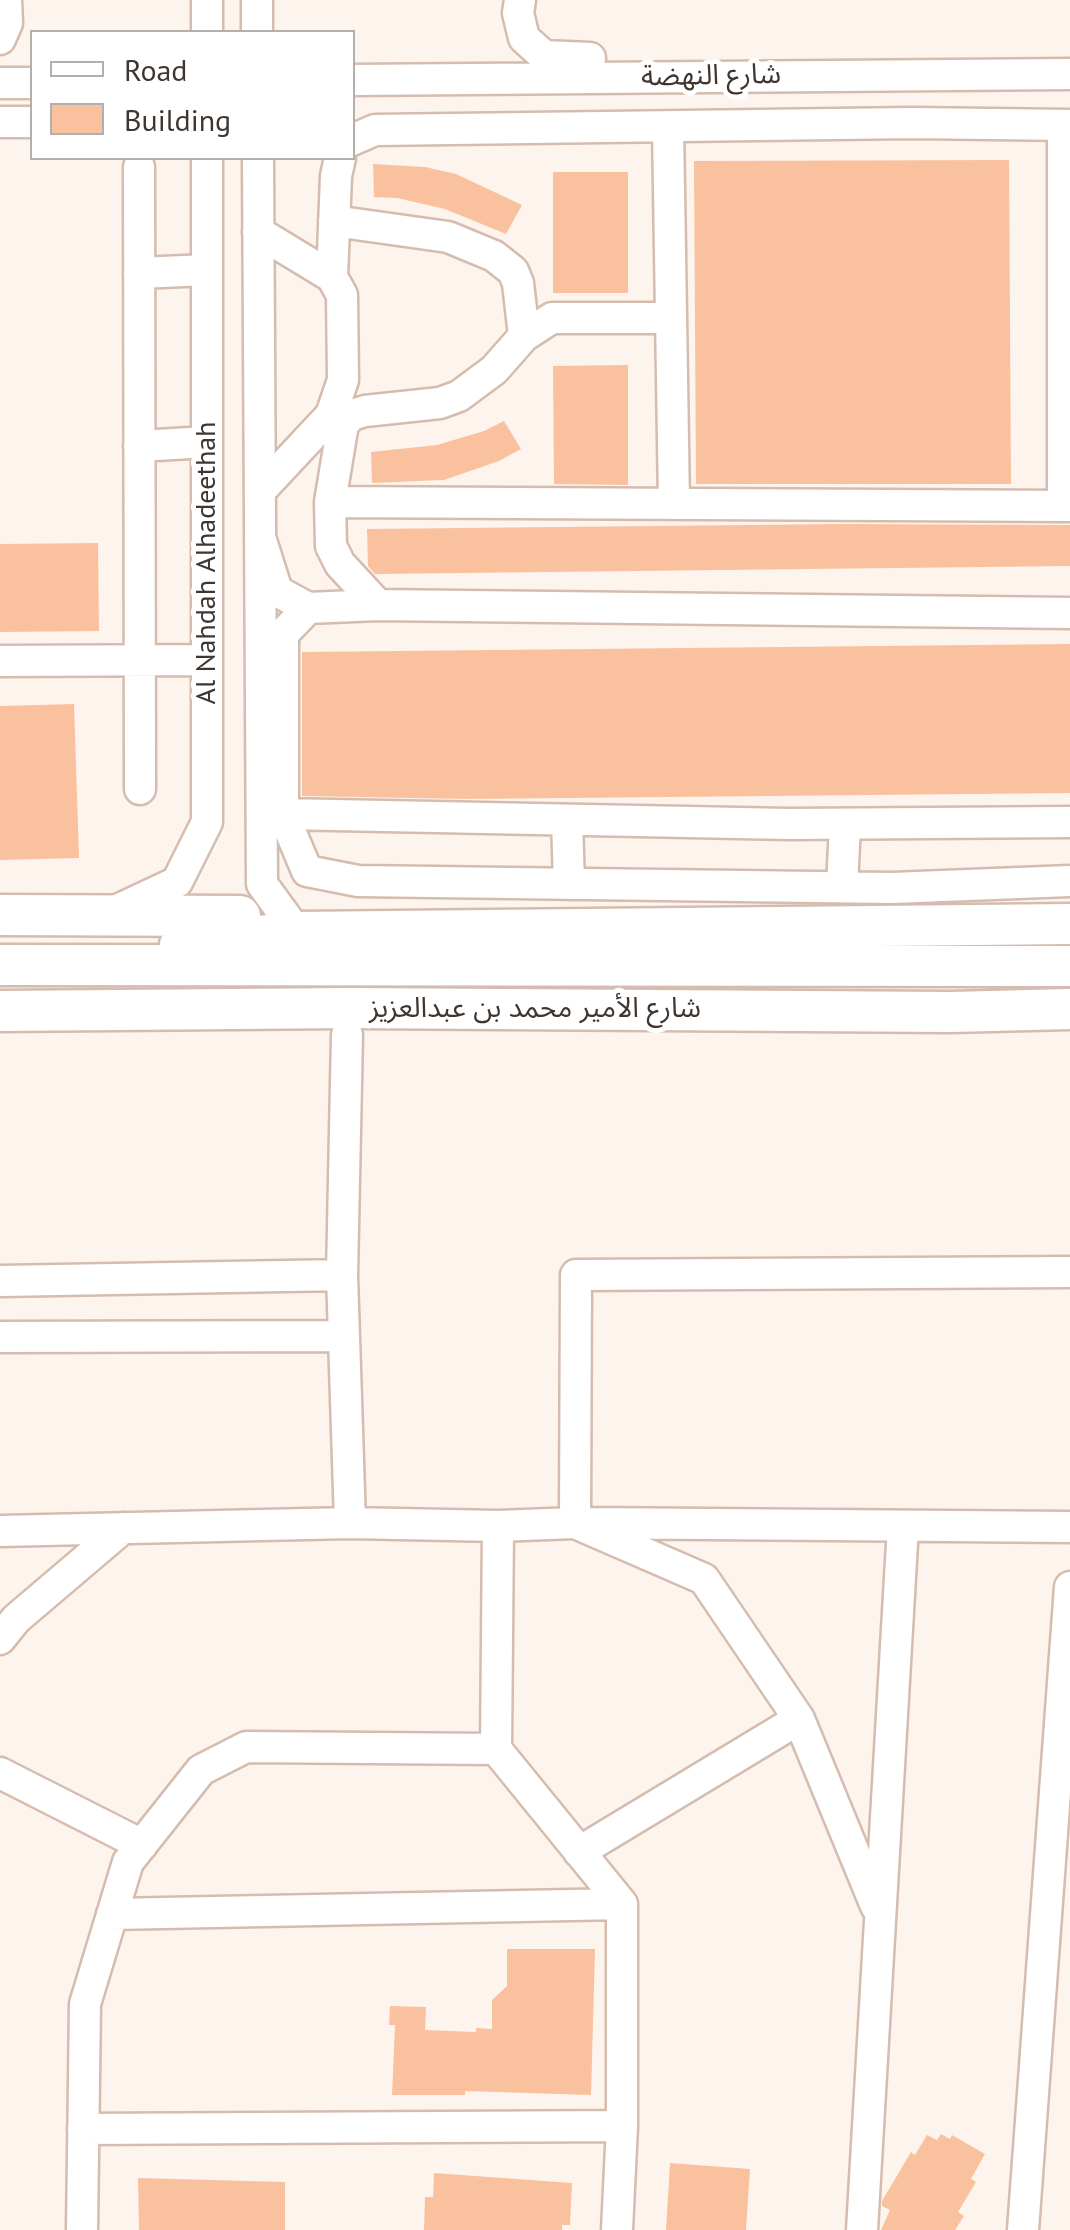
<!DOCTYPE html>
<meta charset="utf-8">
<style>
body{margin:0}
#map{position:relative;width:1070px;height:2230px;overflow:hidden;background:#fef4ee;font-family:"PT Sans",sans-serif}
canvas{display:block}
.legend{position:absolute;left:30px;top:30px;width:325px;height:130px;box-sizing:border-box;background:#fff;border:2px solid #b2afac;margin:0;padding:12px 18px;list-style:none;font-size:30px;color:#3f3630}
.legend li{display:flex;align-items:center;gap:20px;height:50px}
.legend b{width:50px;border:2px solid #b2afac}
</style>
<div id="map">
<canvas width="1070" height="2230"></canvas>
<ul class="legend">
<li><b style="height:12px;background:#fff"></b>Road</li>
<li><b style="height:28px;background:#fac19e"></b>Building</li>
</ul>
</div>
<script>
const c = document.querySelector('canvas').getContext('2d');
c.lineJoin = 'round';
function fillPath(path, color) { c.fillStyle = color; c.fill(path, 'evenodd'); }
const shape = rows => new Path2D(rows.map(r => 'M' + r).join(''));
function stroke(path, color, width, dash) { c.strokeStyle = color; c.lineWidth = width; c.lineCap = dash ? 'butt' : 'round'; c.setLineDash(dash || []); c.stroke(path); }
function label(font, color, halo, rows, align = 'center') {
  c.font = font + ' "PT Sans","Noto Sans Arabic",sans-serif'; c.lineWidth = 10; c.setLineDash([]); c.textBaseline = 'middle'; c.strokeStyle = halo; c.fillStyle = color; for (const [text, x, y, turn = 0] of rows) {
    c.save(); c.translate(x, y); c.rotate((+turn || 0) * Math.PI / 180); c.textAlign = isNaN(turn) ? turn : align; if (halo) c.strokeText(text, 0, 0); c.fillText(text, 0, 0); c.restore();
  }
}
const building = shape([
 [1009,160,1011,484,696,484,694,161],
 [373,164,425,167,456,174,522,205,506,234,445,209,397,198,374,197],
 [553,172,628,172,628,293,553,293],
 [628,365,628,485,554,484,553,366],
 [504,421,521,449,499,461,444,480,372,483,371,452,437,445,484,431],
 [844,524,1070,525,1070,566,375,574,368,566,367,529],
 [98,543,99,631,0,632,0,544],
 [1070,644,1070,793,467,799,302,796,302,652],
 [74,704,79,858,0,860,0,706],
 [507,1949,595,1949,591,2095,465,2091,465,2095,392,2095,395,2025,389,2025,390,2006,426,2007,425,2030,476,2032,476,2028,492,2029,492,2000,507,1986],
 [941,2134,950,2139,952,2135,985,2154,971,2179,976,2182,958,2212,964,2216,955,2230,881,2230,890,2210,882,2206,882,2201,911,2152,915,2155,927,2135,937,2140],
 [670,2163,750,2169,746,2230,666,2230],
 [434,2173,572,2183,570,2225,562,2225,562,2230,424,2230,425,2197,433,2197],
 [138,2178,285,2182,285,2230,139,2230]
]);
const minor = shape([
 [207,0,207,32],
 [257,0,257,32],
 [520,0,518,13,524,38,544,56,590,58],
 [0,39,7,23,6,0],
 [352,80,1070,74],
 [0,83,32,83],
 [0,122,32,122],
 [1063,125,1063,506],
 [668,127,674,504],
 [352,140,375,130,912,123,1070,125],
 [258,158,262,884,297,932],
 [139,167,140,789],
 [334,221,448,237,494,256,513,271,518,283,524,336],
 [258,232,332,277,342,295,343,380,331,415,260,491],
 [139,273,207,270],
 [332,277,336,176,340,158],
 [331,415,343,424,352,415,365,411,440,403,459,396,494,370,524,336,552,318,671,318],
 [343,424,330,502,331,546,340,564,378,605],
 [139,446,207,442],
 [330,502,1070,506],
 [260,537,277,591,308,608,378,605,1070,613],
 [0,661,207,660],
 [283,814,283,634,308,608],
 [567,820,569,884],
 [1070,822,789,824,283,814,307,871,358,881,892,888,1070,881],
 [842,887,845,824],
 [113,912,177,882,207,822,207,158],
 [342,1275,347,1035],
 [0,1281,342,1275,350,1523,498,1526,575,1523,576,1275,1070,1272],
 [0,1337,342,1336],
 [575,1523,704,1579,799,1719,876,1906],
 [588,1523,1070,1527],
 [0,1531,350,1523],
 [0,1639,16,1619,123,1528],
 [496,1749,622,1904,622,2126,617,2230],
 [0,1773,142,1845],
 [579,1852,799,1719],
 [112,1914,622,1904],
 [83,2129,622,2126],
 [82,2230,85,2004,128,1862,201,1770,246,1747,496,1749,498,1526],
 [862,2230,903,1526],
 [1023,2230,1070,1587]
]);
const major = shape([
 [0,915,240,916],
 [180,945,297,932,1070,924],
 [0,965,1070,966],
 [0,1011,349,1008,951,1012,1070,1009]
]);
const streetNames = [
 ["شارع النهضة",711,76,-1],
 ["Al Nahdah Alhadeethah",207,563,-90],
 ["شارع الأمير محمد بن عبدالعزيز",535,1009]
];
fillPath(building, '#fac19e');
stroke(minor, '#d4bdaf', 35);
stroke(major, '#d4bdaf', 45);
stroke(minor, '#fff', 30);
stroke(major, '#fff', 40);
label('28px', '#3f3630', '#fff', streetNames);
</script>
